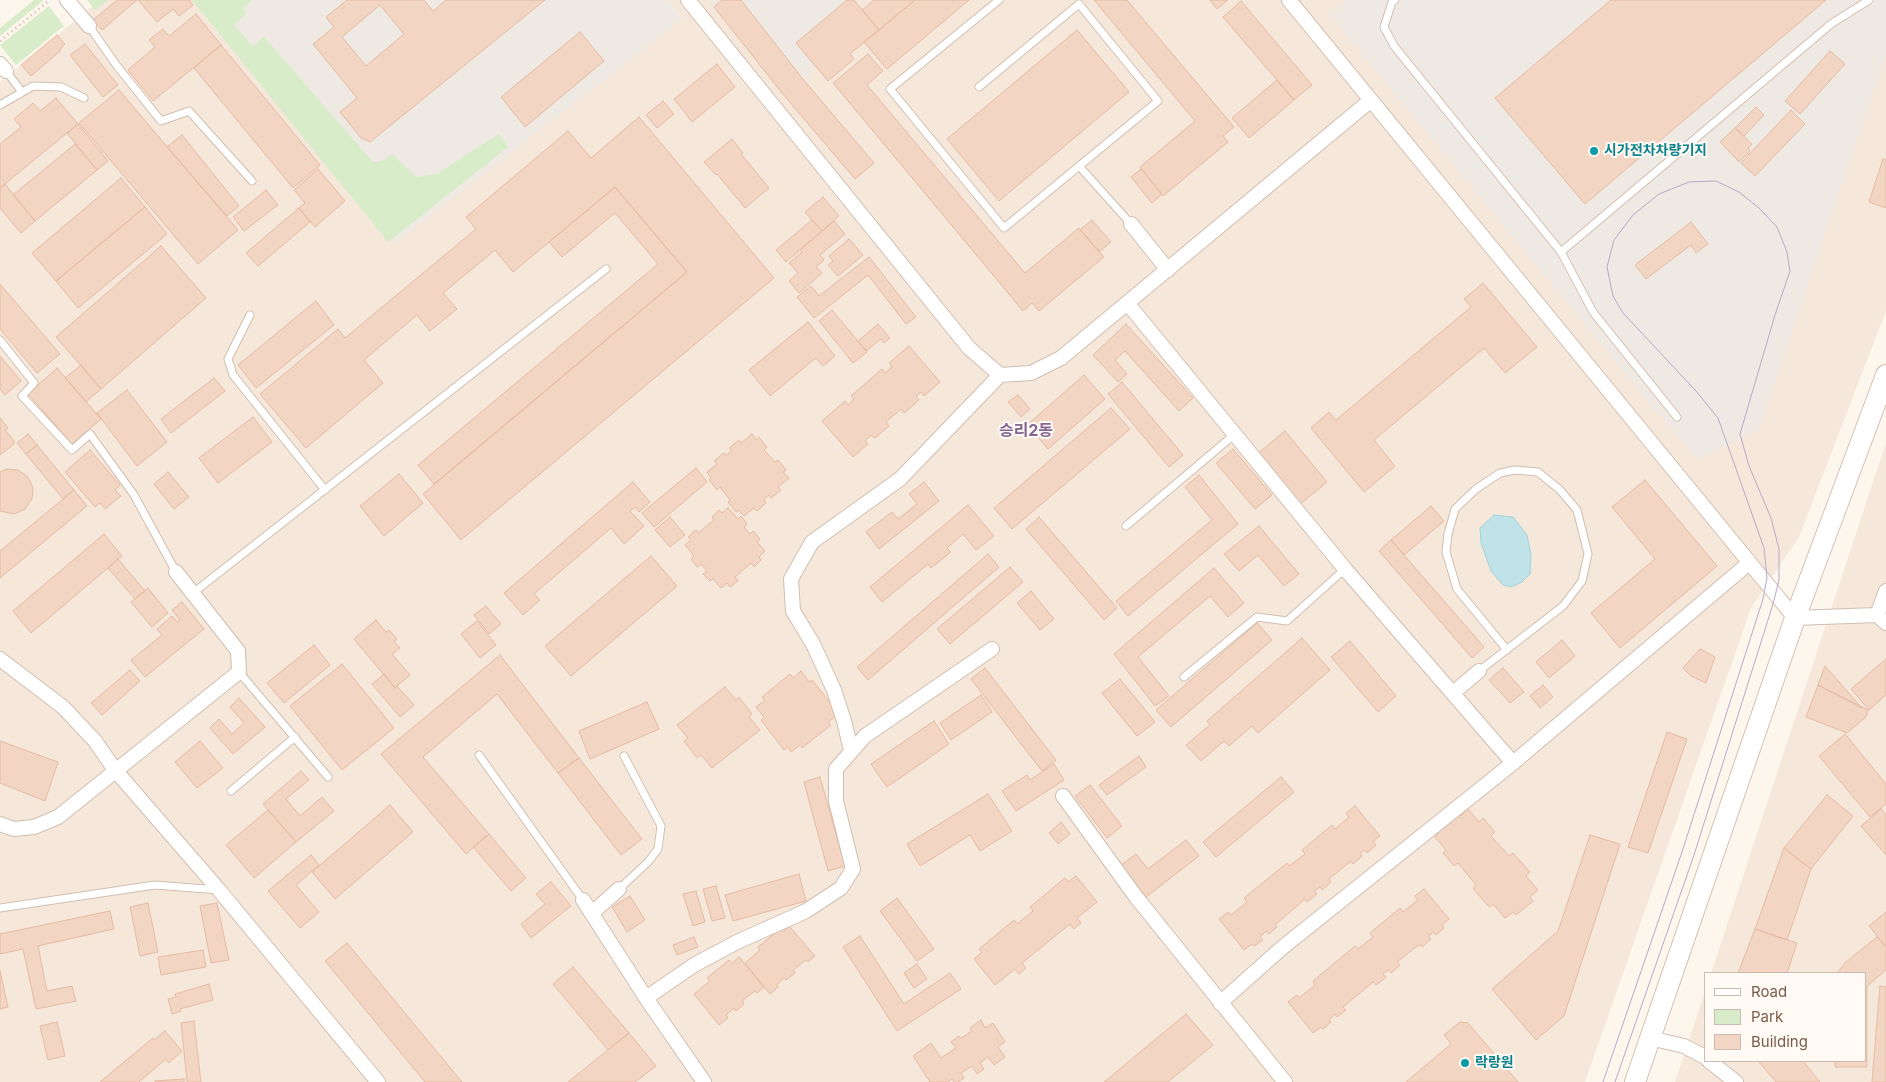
<!DOCTYPE html>
<meta charset="utf-8">
<style>
body{margin:0}
#map{position:relative;width:1886px;height:1082px;overflow:hidden;background:#fdf6ec;font-family:Inter,sans-serif}
canvas{display:block}
.legend{position:absolute;left:1704px;top:972px;width:162px;height:90px;box-sizing:border-box;background:#fffaf3;border:1px solid #cabbb1;margin:0;padding:6px 9px;list-style:none;font-size:15px;color:#7a5c4d}
.legend li{display:flex;align-items:center;gap:10px;height:25px}
.legend b{width:25px;border:1px solid #cabbb1}
</style>
<div id="map">
<canvas width="1886" height="1082"></canvas>
<ul class="legend">
<li><b style="height:6px;background:#fff"></b>Road</li>
<li><b style="height:14px;background:#d8ecc9"></b>Park</li>
<li><b style="height:14px;background:#f3d5c3"></b>Building</li>
</ul>
</div>
<script>
const c = document.querySelector('canvas').getContext('2d');
c.lineJoin = 'round';
function fillPath(path, color) { c.fillStyle = color; c.fill(path, 'evenodd'); }
const shape = rows => new Path2D(rows.map(r => 'M' + r).join(''));
function stroke(path, color, width, dash) { c.strokeStyle = color; c.lineWidth = width; c.lineCap = dash ? 'butt' : 'round'; c.setLineDash(dash || []); c.stroke(path); }
function label(font, color, halo, rows, align = 'center') {
  c.font = font + ' Inter,"Noto Sans KR",sans-serif'; c.lineWidth = 4; c.setLineDash([]); c.textBaseline = 'middle'; c.strokeStyle = halo; c.fillStyle = color; for (const [text, x, y, turn = 0] of rows) {
    c.save(); c.translate(x, y); c.rotate((+turn || 0) * Math.PI / 180); c.textAlign = isNaN(turn) ? turn : align; if (halo) c.strokeText(text, 0, 0); c.fillText(text, 0, 0); c.restore();
  }
}
const residential = shape([
 [100,0,201,0,682,19,667,0,1886,0,1886,311,1799,537,1751,608,1585,1082,0,1082,0,82],
 [1886,443,1886,1082,1675,1082,1705,991,1705,1061,1865,1061,1865,973,1711,973]
]);
const industrial = shape([
 [201,0,667,0,682,19,395,243],
 [708,0,850,0,799,40,816,68,783,95],
 [1347,0,1886,0,1886,55,1758,431,1696,459,1330,15]
]);
const green = shape([
 [34,0,44,0,0,36,0,28],
 [87,0,108,0,95,10],
 [192,0,252,0,242,8,246,13,234,25,252,46,264,37,373,162,384,160,392,154,416,177,437,174,499,134,508,147,388,242],
 [49,6,64,26,16,65,0,45]
]);
const water = shape([
 [1494,515,1513,517,1527,535,1531,555,1530,574,1522,582,1511,587,1503,585,1491,571,1481,543,1480,528,1494,515]
]);
const building = shape([
 [117,0,137,0,102,30,93,20,117,0],
 [138,0,189,0,193,5,179,16,173,9,157,22,138,0],
 [347,0,424,0,433,11,446,0,545,0,370,142,361,138,340,112,357,98,313,44,334,27,326,17,347,0],
 [380,5,404,34,366,66,342,37,380,5],
 [722,0,741,0,802,78,874,163,855,179,782,93,714,7,722,0],
 [847,0,854,0,879,30,850,54,854,59,828,81,796,43,847,0],
 [874,0,915,0,879,30,862,10,874,0],
 [915,0,969,0,887,69,864,42,915,0],
 [1094,0,1127,0,1234,127,1223,136,1228,142,1163,196,1140,167,1195,121,1094,0],
 [1210,0,1228,0,1217,9,1210,0],
 [1611,0,1826,0,1585,204,1495,98,1611,0],
 [1241,1,1312,85,1294,100,1223,17,1241,1],
 [196,14,221,45,153,101,128,70,155,47,149,40,163,29,169,36,196,14],
 [1077,30,1129,92,999,201,947,139,1077,30],
 [580,32,604,61,525,127,501,97,580,32],
 [57,35,65,44,61,47,60,51,31,76,21,65,57,35],
 [85,44,118,85,103,97,70,55,85,44],
 [221,45,320,165,293,188,194,68,221,45],
 [1830,51,1845,64,1800,114,1785,101,1830,51],
 [868,54,883,71,867,85,1025,273,1079,228,1104,257,1039,311,1032,303,1023,311,833,83,868,54],
 [717,64,735,87,692,122,674,99,717,64],
 [1277,80,1294,100,1249,138,1232,118,1277,80],
 [119,90,238,230,198,264,79,123,119,90],
 [56,98,78,124,0,188,0,144,21,127,14,119,33,103,40,111,56,98],
 [663,101,674,114,657,128,646,115,663,101],
 [1756,107,1764,115,1744,136,1735,128,1756,107],
 [1791,110,1805,124,1755,176,1741,163,1791,110],
 [639,117,774,278,461,540,423,494,687,272,615,187,513,272,495,250,443,293,457,309,430,331,417,315,364,360,383,383,306,448,260,394,338,329,345,338,476,229,466,217,568,131,591,158,639,117],
 [78,124,108,161,97,170,67,133,78,124],
 [1735,128,1752,144,1748,148,1750,151,1739,162,1720,142,1735,128],
 [182,135,239,206,227,216,167,147,182,135],
 [732,139,743,153,741,154,769,188,745,208,717,174,716,175,704,162,732,139],
 [75,144,97,170,35,221,13,195,75,144],
 [1883,159,1886,160,1886,208,1869,202,1883,159],
 [318,169,345,201,315,227,299,208,305,203,294,190,318,169],
 [1141,169,1162,194,1152,203,1131,177,1141,169],
 [121,178,145,207,56,281,32,253,121,178],
 [5,184,35,221,21,233,0,208,0,188,5,184],
 [615,187,687,272,434,484,418,465,658,264,615,213,562,257,549,242,615,187],
 [266,190,278,205,244,231,233,217,266,190],
 [823,197,839,216,822,231,805,212,823,197],
 [145,207,167,234,78,308,56,281,145,207],
 [299,208,310,222,258,266,246,253,299,208],
 [812,220,822,231,786,262,776,250,812,220],
 [1092,220,1111,242,1099,252,1080,230,1092,220],
 [834,221,845,234,820,255,824,260,816,267,822,273,799,293,789,281,798,273,789,263,802,252,800,250,834,221],
 [1691,222,1708,244,1696,253,1691,245,1646,279,1635,265,1691,222],
 [849,239,863,255,838,276,828,265,833,261,829,256,849,239],
 [161,246,206,298,101,389,56,337,161,246],
 [869,257,916,317,906,324,868,275,814,318,797,297,811,286,819,296,869,257],
 [1483,283,1537,347,1505,373,1484,348,1374,440,1395,466,1364,492,1311,428,1329,412,1336,420,1471,307,1464,299,1483,283],
 [0,284,60,354,37,373,0,329,0,284],
 [316,301,334,325,256,388,238,365,316,301],
 [832,310,867,352,853,363,819,321,832,310],
 [808,322,835,356,823,366,816,358,770,396,749,370,808,322],
 [878,324,890,338,884,343,881,339,866,351,858,341,878,324],
 [1126,324,1193,398,1179,411,1125,351,1115,360,1127,374,1118,382,1093,355,1126,324],
 [909,346,940,382,924,396,921,392,916,396,919,400,904,413,901,409,886,422,889,426,875,438,871,435,865,441,868,444,853,457,822,421,845,401,848,405,854,399,851,396,882,369,885,373,892,367,889,363,909,346],
 [0,356,21,381,5,395,0,389,0,356],
 [81,365,101,389,86,402,65,378,81,365],
 [57,368,101,419,72,444,28,394,57,368],
 [1084,375,1105,399,1048,449,1027,425,1084,375],
 [214,378,225,391,171,433,161,419,214,378],
 [1122,382,1183,455,1169,467,1108,394,1122,382],
 [127,390,167,442,137,466,97,413,127,390],
 [1018,395,1030,409,1021,417,1008,402,1018,395],
 [1111,408,1130,429,1012,529,994,508,1111,408],
 [253,417,272,442,218,483,199,458,253,417],
 [0,418,8,428,5,430,14,441,14,444,0,455,0,418],
 [1285,431,1327,482,1298,506,1256,455,1285,431],
 [28,434,37,445,26,454,17,443,28,434],
 [752,434,756,440,759,437,767,447,764,450,775,462,778,460,786,470,783,472,789,478,778,487,781,490,771,498,769,495,764,499,766,503,757,511,754,508,744,516,738,510,736,512,728,502,730,500,720,487,717,490,709,480,711,478,707,472,717,464,714,461,724,453,726,455,732,451,729,448,739,440,741,443,752,434],
 [37,445,74,490,63,499,26,454,37,445],
 [1233,449,1272,495,1255,509,1216,463,1233,449],
 [90,450,120,485,115,490,121,496,105,509,100,503,95,507,65,472,90,450],
 [696,468,707,482,654,527,642,513,696,468],
 [7,469,18,470,28,477,33,488,32,499,25,509,14,514,0,511,0,472,7,469],
 [168,472,189,497,174,509,154,484,168,472],
 [399,474,423,503,384,536,360,506,399,474],
 [1199,475,1238,524,1128,616,1116,601,1212,520,1185,487,1199,475],
 [1645,480,1717,566,1620,648,1591,613,1655,559,1612,507,1645,480],
 [633,482,650,502,639,512,635,507,630,511,644,526,624,544,611,528,534,594,540,600,523,615,504,593,633,482],
 [924,482,939,501,879,549,866,532,892,512,898,519,917,504,909,494,924,482],
 [74,490,87,506,0,578,0,551,74,490],
 [968,505,994,536,976,550,963,534,947,548,951,552,931,568,928,564,882,602,870,587,968,505],
 [1431,506,1444,521,1404,555,1391,540,1431,506],
 [728,508,738,519,741,516,747,524,744,527,750,534,753,531,760,539,757,542,765,551,759,557,761,560,754,567,751,563,735,577,738,581,730,587,727,583,721,588,713,579,710,581,703,574,707,571,701,564,697,567,691,559,694,556,685,545,691,540,688,537,696,530,698,533,714,520,712,517,719,510,722,513,728,508],
 [670,517,685,535,670,547,655,530,670,517],
 [1039,517,1117,608,1104,620,1026,529,1039,517],
 [1259,526,1299,574,1284,586,1258,555,1239,571,1224,554,1259,526],
 [104,534,122,556,31,633,13,611,104,534],
 [1391,540,1484,647,1472,658,1379,551,1391,540],
 [988,554,999,567,868,680,857,667,988,554],
 [651,556,677,586,571,676,545,646,651,556],
 [118,559,145,591,135,599,108,568,118,559],
 [1010,567,1023,582,950,644,937,629,1010,567],
 [1214,568,1244,603,1228,617,1210,596,1138,657,1169,696,1155,706,1114,654,1214,568],
 [148,588,168,613,152,627,131,602,148,588],
 [1031,591,1054,619,1040,630,1017,603,1031,591],
 [182,602,204,629,145,677,131,660,162,635,157,629,172,616,177,622,180,620,172,610,182,602],
 [486,606,501,624,489,634,474,615,486,606],
 [376,620,386,632,389,630,397,639,394,641,400,648,392,654,410,675,395,688,354,639,376,620],
 [477,621,496,645,480,658,461,634,477,621],
 [1257,623,1272,640,1171,727,1156,710,1257,623],
 [1302,638,1330,670,1258,733,1252,726,1229,746,1224,741,1201,761,1186,745,1210,725,1207,721,1302,638],
 [1562,640,1575,656,1549,678,1536,662,1562,640],
 [1350,641,1396,696,1378,712,1331,657,1350,641],
 [314,645,330,665,284,703,267,683,314,645],
 [1700,649,1715,657,1706,683,1691,676,1683,668,1700,649],
 [500,655,579,758,558,773,497,694,423,757,489,834,466,854,381,754,500,655],
 [1886,659,1886,695,1869,710,1851,689,1886,659],
 [342,664,394,728,342,770,290,706,342,664],
 [1825,666,1862,708,1818,685,1825,666],
 [985,668,1056,760,1042,771,971,679,985,668],
 [1503,668,1524,692,1510,703,1489,680,1503,668],
 [130,670,140,681,102,715,91,703,130,670],
 [801,671,809,682,812,680,836,710,833,712,836,716,828,722,831,725,802,748,800,745,791,752,788,747,784,750,761,720,764,717,756,707,765,700,762,697,790,674,793,678,801,671],
 [384,674,395,688,397,686,414,705,400,717,372,684,384,674],
 [1120,679,1155,722,1137,736,1102,693,1120,679],
 [1543,685,1553,697,1540,708,1530,696,1543,685],
 [1818,685,1868,710,1866,717,1847,733,1806,717,1818,685],
 [725,687,736,700,739,697,752,714,749,717,760,730,712,768,701,755,697,758,684,741,688,738,677,725,725,687],
 [981,695,992,712,951,740,940,723,981,695],
 [239,698,265,727,233,754,210,728,219,719,232,734,244,723,230,707,239,698],
 [647,702,659,729,590,759,579,731,647,702],
 [934,721,949,744,887,787,871,764,934,721],
 [1667,732,1687,739,1648,853,1628,847,1667,732],
 [1845,734,1886,784,1886,804,1870,817,1819,756,1845,734],
 [0,741,58,762,45,801,0,783,0,741],
 [200,741,223,768,197,788,175,762,200,741],
 [1139,756,1146,767,1107,795,1099,785,1139,756],
 [579,758,642,839,621,855,558,773,579,758],
 [1054,764,1064,780,1016,811,1002,791,1027,775,1030,780,1054,764],
 [301,771,309,780,286,799,300,816,322,797,334,811,296,842,263,804,301,771],
 [820,777,845,866,828,871,804,782,820,777],
 [1281,777,1294,792,1216,857,1203,842,1281,777],
 [1090,785,1122,826,1107,838,1075,796,1090,785],
 [988,794,1012,831,980,851,970,835,920,866,907,844,988,794],
 [1827,795,1853,816,1811,869,1784,848,1827,795],
 [390,805,413,832,335,899,312,872,390,805],
 [1355,806,1380,836,1373,842,1376,845,1367,853,1365,850,1360,853,1362,856,1353,864,1351,861,1329,879,1331,882,1322,890,1320,887,1314,891,1317,894,1307,902,1305,899,1275,925,1277,927,1269,934,1266,931,1260,937,1263,940,1254,946,1252,944,1244,950,1219,919,1228,912,1231,915,1247,902,1244,898,1287,863,1289,866,1305,854,1302,850,1332,825,1335,829,1349,817,1346,813,1355,806],
 [1468,809,1479,822,1483,818,1495,832,1491,836,1509,856,1513,853,1530,872,1526,876,1538,890,1530,897,1533,901,1516,915,1513,912,1505,918,1493,904,1489,907,1473,888,1476,885,1458,863,1454,866,1443,853,1446,850,1435,837,1439,833,1436,830,1457,812,1460,816,1468,809],
 [1881,809,1886,815,1886,855,1861,826,1881,809],
 [268,810,296,842,254,878,226,845,268,810],
 [1061,822,1070,834,1058,844,1049,833,1061,822],
 [489,834,526,878,511,891,473,847,489,834],
 [1590,835,1620,844,1564,1016,1536,1040,1492,989,1558,931,1590,835],
 [1186,840,1199,856,1146,897,1121,865,1136,854,1148,869,1186,840],
 [1784,848,1811,869,1787,940,1755,929,1784,848],
 [311,855,319,865,296,885,319,912,300,928,268,891,311,855],
 [799,874,806,901,733,921,725,895,799,874],
 [1076,876,1097,902,1077,918,1081,923,1074,929,1070,924,1022,963,1026,968,1019,974,1015,969,995,985,974,959,982,952,979,949,1014,920,1017,924,1033,911,1030,907,1065,878,1068,882,1076,876],
 [551,882,571,906,531,938,521,924,545,904,536,894,551,882],
 [716,886,725,918,712,921,703,889,716,886],
 [1424,889,1449,919,1442,925,1444,928,1436,935,1433,932,1428,937,1431,939,1422,947,1420,944,1397,962,1400,965,1391,973,1388,970,1383,974,1386,977,1376,985,1373,982,1343,1007,1346,1010,1337,1017,1335,1014,1329,1020,1331,1022,1323,1029,1321,1027,1313,1033,1288,1002,1297,995,1299,998,1315,985,1313,981,1355,946,1358,949,1373,937,1370,933,1400,908,1403,912,1418,900,1415,896,1424,889],
 [696,891,705,922,693,926,683,894,696,891],
 [630,896,645,920,627,932,612,907,630,896],
 [897,898,934,949,917,961,880,911,897,898],
 [148,903,158,952,140,956,130,907,148,903],
 [217,903,229,960,211,963,200,906,217,903],
 [110,911,114,929,38,946,47,991,72,986,76,1001,36,1009,23,949,0,954,0,934,110,911],
 [1886,912,1886,947,1869,926,1886,912],
 [789,926,815,956,808,962,806,960,793,970,795,973,786,980,784,978,777,984,778,987,770,994,745,963,760,950,758,947,780,929,783,932,789,926],
 [1755,929,1797,943,1787,973,1738,973,1755,929],
 [860,936,904,1004,950,973,961,989,897,1031,843,947,860,936],
 [694,937,698,947,677,955,673,945,694,937],
 [1877,937,1886,947,1886,970,1867,986,1867,1067,1835,1067,1835,1061,1865,1061,1865,973,1837,973,1846,962,1877,937],
 [347,943,462,1082,425,1082,325,961,347,943],
 [203,950,206,967,161,975,158,957,203,950],
 [739,957,764,987,757,993,755,991,742,1001,744,1004,736,1011,734,1008,726,1015,728,1018,719,1025,694,994,710,981,707,978,729,960,732,963,739,957],
 [917,964,927,979,914,988,904,973,917,964],
 [573,967,629,1033,608,1050,553,984,573,967],
 [0,971,8,1007,0,1009,0,971],
 [209,984,213,1000,180,1009,181,1011,172,1014,168,999,176,997,175,994,209,984],
 [1880,986,1886,987,1886,1082,1872,1082,1880,986],
 [1186,1014,1213,1045,1168,1082,1104,1082,1186,1014],
 [981,1020,985,1028,993,1023,1005,1042,998,1047,1005,1057,994,1065,988,1057,980,1063,984,1069,977,1074,972,1066,961,1073,964,1078,958,1082,954,1082,952,1079,948,1082,930,1082,913,1056,931,1043,941,1058,956,1048,951,1042,959,1036,961,1038,972,1031,970,1028,981,1020],
 [194,1021,201,1082,187,1082,181,1023,194,1021],
 [57,1022,65,1056,48,1060,40,1026,57,1022],
 [1460,1022,1468,1023,1518,1082,1406,1082,1451,1044,1444,1035,1460,1022],
 [165,1031,182,1051,169,1063,166,1059,139,1082,100,1082,153,1038,154,1040,165,1031],
 [629,1033,656,1066,635,1082,568,1082,629,1033],
 [1758,1061,1803,1061,1820,1082,1776,1082,1758,1061],
 [184,1079,184,1082,155,1082,155,1081,184,1079]
]);
const path = shape([
 [0,41,50,0]
]);
const service = shape([
 [1395,0,1392,2,1384,27,1394,46,1561,252,1831,24,1869,0],
 [89,26,117,66,161,121,189,111,252,181],
 [6,71,22,92],
 [979,87,1079,4,1158,101,1004,228,890,89,999,0],
 [0,105,33,86,61,87,84,98],
 [1079,166,1131,224],
 [1561,252,1593,312,1677,417],
 [250,315,228,359,233,375,325,490],
 [0,340,34,383,22,396,72,450,90,434,134,495,176,572],
 [1126,526,1235,434],
 [193,593,606,269],
 [1479,671,1563,606,1582,581,1588,554,1577,510,1560,490,1538,472,1515,470,1500,473,1476,489,1455,509,1448,534,1446,552,1457,589,1507,650],
 [239,672,328,777],
 [1184,677,1257,617,1287,621,1345,569],
 [479,755,583,900],
 [231,791,295,737],
 [619,889,648,862,658,849,661,826,624,756],
 [0,908,155,885,219,890]
]);
const minor = shape([
 [67,0,89,26],
 [688,0,969,348,1000,375,1031,373,1061,358,1371,100],
 [1289,0,1795,618,1877,615,1886,623],
 [0,64,6,71],
 [1131,224,1168,270],
 [1128,304,1345,569,1513,763],
 [1877,615,1886,591],
 [0,659,63,707,95,741,115,770,219,890,378,1082],
 [1453,693,1479,671],
 [851,750,844,721,834,690,813,644,793,611,791,579,812,542,900,479,1000,375],
 [1063,796,1136,897,1285,1082],
 [0,824,14,829,34,827,58,817,239,672,238,651,176,572],
 [583,900,646,998,704,1082],
 [592,913,619,889],
 [646,998,694,965,737,942,806,911,841,888,853,869,836,801,836,769,865,736,992,649],
 [1220,1003,1283,947,1513,763,1749,563],
 [1650,1038,1684,1046,1705,1057],
 [1709,1061,1736,1082]
]);
const secondary = shape([
 [1635,1082,1795,618,1886,375]
]);
const tram = shape([
 [1603,1082,1682,852,1763,599,1767,578,1764,548,1718,418,1696,391,1623,313,1613,296,1607,267,1614,240,1633,215,1659,194,1689,182,1716,181,1739,192,1759,208,1777,227,1787,252,1790,271,1775,315,1740,434,1749,466,1771,518,1779,549,1779,580,1773,604,1694,855,1615,1082]
]);
const markers = [
 [1594,151,5,"#0f9aa8"],
 [1465,1063,5,"#0f9aa8"]
];
const cultureNames = [
 ["시가전차차량기지",1604,151],
 ["락랑원",1475,1063]
];
const quarterNames = [
 ["승리2동",1026,431]
];
fillPath(residential, '#f5e8da');
fillPath(industrial, '#efe9e4');
fillPath(green, '#d8ecc9');
fillPath(water, '#bfe3e8');
stroke(water, '#a5d3da', 1);
fillPath(building, '#f3d5c3');
stroke(building, '#e6bba3', 1);
stroke(service, '#d1beb0', 9);
stroke(minor, '#d1beb0', 16);
stroke(secondary, '#d6c0b0', 22);
stroke(path, '#d9b8a5', 3, [1, 4]);
stroke(service, '#fff', 7);
stroke(minor, '#fff', 14);
stroke(secondary, '#fff', 20);
stroke(tram, '#b9a8c9', 1);
for (const [x, y, r, color] of markers) { const dot = new Path2D(); dot.arc(x, y, r, 0, 2 * Math.PI); c.fillStyle = color; c.fill(dot); stroke(dot, '#fffaf3', 2); }
label('bold 14px', '#0d838f', '#fffaf3', cultureNames, 'left');
label('bold 16px', '#846695', '#fffaf3', quarterNames);
</script>
